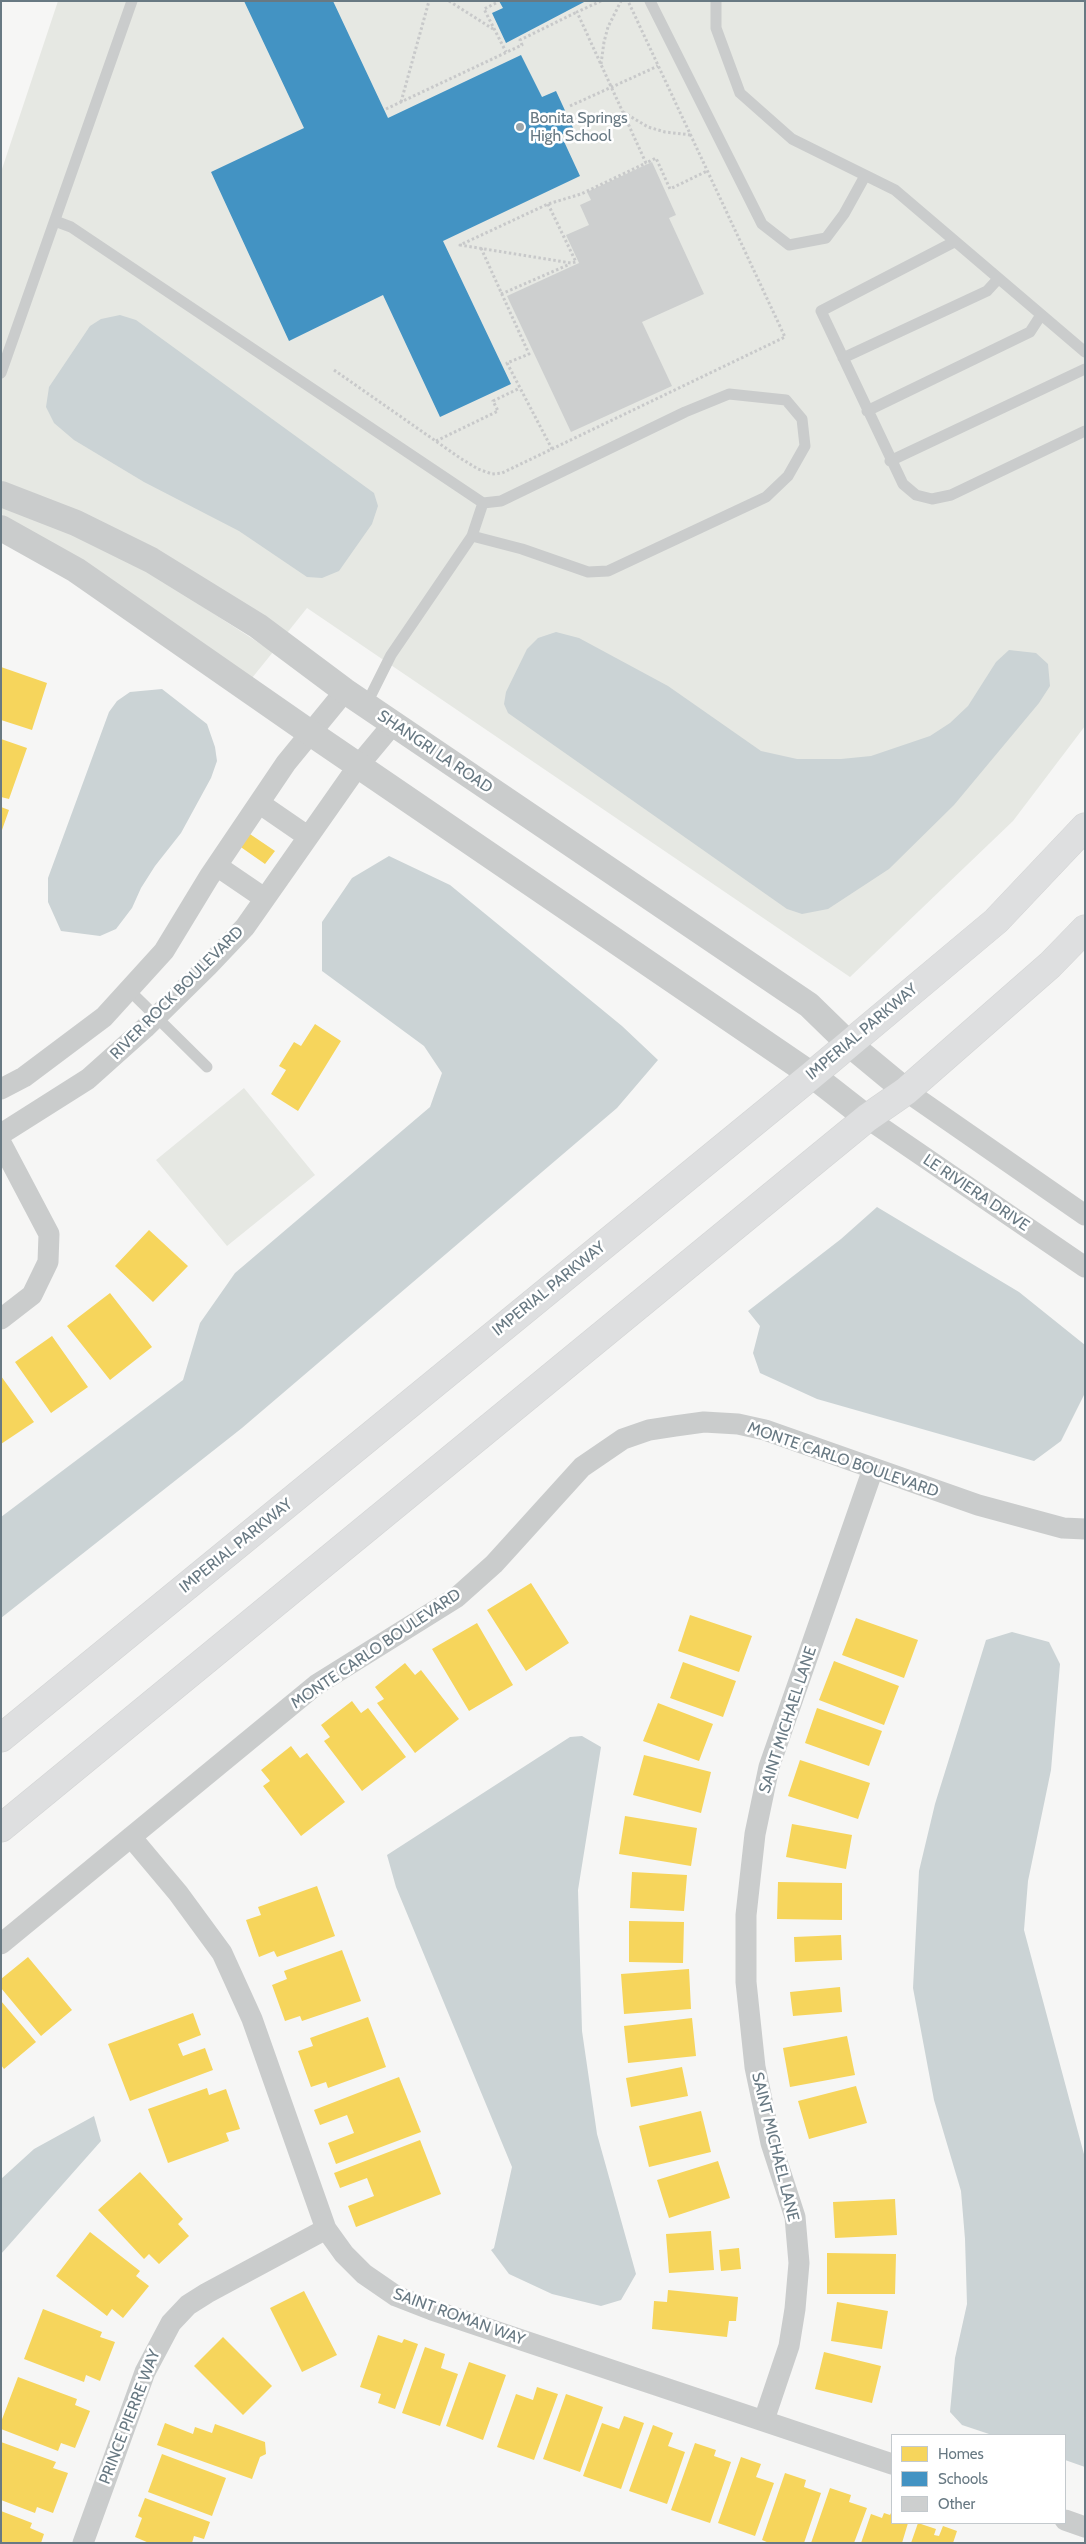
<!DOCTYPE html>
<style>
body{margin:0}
#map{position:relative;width:1086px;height:2544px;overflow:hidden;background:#f6f6f5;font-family:Cabin,sans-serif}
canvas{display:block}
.frame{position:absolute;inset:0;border:2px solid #687983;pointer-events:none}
.legend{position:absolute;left:891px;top:2434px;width:175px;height:90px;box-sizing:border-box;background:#fff;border:1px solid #c3c9cd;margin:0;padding:6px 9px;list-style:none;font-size:15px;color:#687983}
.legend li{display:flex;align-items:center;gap:10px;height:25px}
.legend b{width:25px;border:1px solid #c3c9cd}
</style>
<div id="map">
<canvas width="1086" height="2544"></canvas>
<div class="frame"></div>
<ul class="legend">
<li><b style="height:14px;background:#f6d55c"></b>Homes</li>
<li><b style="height:14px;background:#4393c3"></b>Schools</li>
<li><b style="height:14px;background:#cdcfcf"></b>Other</li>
</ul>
</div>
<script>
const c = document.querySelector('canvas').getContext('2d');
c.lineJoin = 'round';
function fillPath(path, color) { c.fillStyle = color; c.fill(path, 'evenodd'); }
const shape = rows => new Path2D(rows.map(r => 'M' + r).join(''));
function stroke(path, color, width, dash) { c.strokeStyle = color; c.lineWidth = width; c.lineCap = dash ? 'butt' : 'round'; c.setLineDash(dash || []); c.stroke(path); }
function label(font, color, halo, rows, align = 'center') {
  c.font = font + ' Cabin,sans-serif'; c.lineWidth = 5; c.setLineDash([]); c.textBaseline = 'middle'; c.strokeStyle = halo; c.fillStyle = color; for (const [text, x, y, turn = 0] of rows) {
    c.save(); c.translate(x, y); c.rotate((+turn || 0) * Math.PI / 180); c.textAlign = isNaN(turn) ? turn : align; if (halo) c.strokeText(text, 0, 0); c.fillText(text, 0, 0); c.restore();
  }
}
const green = shape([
 [58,1,1085,1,1085,726,1013,821,850,977,307,608,287,633,81,512,1,481,1,172],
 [1,507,72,534,146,570,273,652,252,678,82,560,1,514],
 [244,1088,315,1175,227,1246,156,1160]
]);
const water = shape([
 [120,315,136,320,374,493,378,506,372,524,339,571,322,578,307,577,239,531,144,482,74,440,54,423,46,407,49,387,90,326,101,319],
 [556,632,579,638,668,686,761,751,797,759,841,759,871,756,930,736,950,723,968,706,996,662,1009,650,1036,653,1048,664,1050,686,1039,703,954,805,889,869,828,909,802,914,787,909,508,713,504,704,506,692,527,649,538,638],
 [162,689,207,724,215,747,217,761,211,778,181,833,155,866,141,888,132,908,116,929,100,936,61,931,48,902,48,878,109,712,117,701,130,692],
 [389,856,450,885,622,1026,658,1060,617,1108,242,1428,1,1618,1,1517,183,1380,200,1323,235,1273,430,1107,442,1073,424,1046,322,971,322,922,352,878],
 [877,1207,1019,1292,1085,1345,1085,1393,1061,1441,1034,1461,817,1399,760,1373,753,1353,760,1326,748,1311,841,1239],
 [1012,1632,1049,1642,1060,1664,1051,1770,1028,1881,1024,1930,1085,2158,1085,2467,1065,2460,1065,2435,992,2435,962,2425,950,2412,955,2358,967,2304,965,2239,961,2191,934,2100,913,1988,919,1871,935,1804,986,1640],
 [582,1736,601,1747,578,1890,582,2031,597,2134,636,2274,621,2300,601,2306,552,2294,509,2274,491,2250,494,2248,512,2167,396,1887,387,1855,570,1737],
 [94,2116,101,2141,1,2254,1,2179,34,2149]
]);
const homes = shape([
 [1,667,47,683,32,730,1,720],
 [1,739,27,748,9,799,1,797],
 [1,807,9,810,2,830,1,830],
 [244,830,275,851,265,864,235,843],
 [315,1024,341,1041,298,1111,271,1094,286,1070,279,1066,294,1042,301,1046],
 [149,1230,188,1266,153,1302,115,1266],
 [110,1293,152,1347,110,1380,67,1326],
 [52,1336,88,1387,51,1413,15,1362],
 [1,1376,34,1422,1,1444],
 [531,1583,569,1643,526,1671,487,1610],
 [690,1615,752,1636,739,1672,678,1651],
 [856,1618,918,1640,904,1678,842,1655],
 [477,1623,513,1685,469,1711,432,1649],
 [834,1661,899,1686,884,1725,819,1700],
 [683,1662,736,1681,723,1717,670,1698],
 [405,1663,415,1675,421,1670,459,1719,415,1753,377,1703,384,1699,375,1687],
 [352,1701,361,1713,368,1708,406,1757,362,1791,324,1741,330,1737,321,1725],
 [658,1703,713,1724,699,1761,643,1741],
 [817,1708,882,1731,869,1766,805,1743],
 [291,1746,300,1758,307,1753,345,1802,301,1836,263,1786,270,1781,261,1770],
 [644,1755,711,1772,701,1813,633,1795],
 [800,1760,870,1783,858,1819,788,1796],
 [625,1816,697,1828,691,1866,619,1854],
 [792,1824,852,1835,846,1869,786,1857],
 [632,1872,687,1875,684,1911,630,1908],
 [778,1882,842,1883,842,1920,777,1919],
 [317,1886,335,1936,277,1957,274,1951,259,1957,246,1920,261,1915,258,1907],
 [629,1921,684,1922,683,1963,629,1962],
 [841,1935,842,1960,795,1962,794,1937],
 [342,1950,361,2001,302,2021,300,2016,285,2021,272,1985,287,1979,284,1971],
 [28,1957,72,2010,41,2036,1,1988,1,1979],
 [689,1969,691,2009,624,2014,621,1974],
 [840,1987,842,2012,793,2016,790,1992],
 [1,2001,36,2042,4,2069,1,2065],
 [193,2013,201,2035,178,2044,183,2056,205,2048,213,2070,130,2101,108,2044],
 [368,2017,386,2067,328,2088,326,2082,311,2087,298,2051,313,2046,310,2038],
 [692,2018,696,2056,628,2063,624,2026],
 [847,2036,855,2075,790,2087,783,2048],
 [682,2067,688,2096,631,2107,626,2078],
 [399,2077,421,2132,336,2164,328,2143,354,2133,347,2115,320,2125,314,2110],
 [856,2086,867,2123,809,2139,798,2101],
 [207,2088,209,2095,226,2089,240,2129,226,2133,229,2141,168,2163,148,2109],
 [701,2111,711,2152,649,2167,639,2126],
 [420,2140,441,2194,356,2227,348,2206,374,2196,367,2178,340,2188,334,2173],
 [718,2161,730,2198,669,2218,657,2180],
 [140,2172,183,2219,178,2224,189,2236,159,2264,149,2254,144,2259,98,2210],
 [895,2199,897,2235,835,2238,833,2202],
 [711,2231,714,2270,669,2273,666,2234],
 [90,2232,140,2271,136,2276,149,2286,123,2318,112,2309,107,2316,56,2276],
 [739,2248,741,2269,721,2271,719,2250],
 [827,2253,896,2254,895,2294,827,2294],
 [668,2290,738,2297,736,2321,729,2321,727,2337,652,2329,654,2301,667,2302],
 [304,2291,337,2355,302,2372,270,2308],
 [837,2302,888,2311,882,2349,831,2341],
 [43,2309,102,2332,100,2337,115,2342,100,2381,86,2375,84,2382,24,2359],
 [378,2335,402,2343,404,2339,418,2344,395,2409,378,2403,381,2394,360,2387],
 [223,2337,272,2386,243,2415,194,2366],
 [425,2347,445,2354,441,2368,458,2374,440,2426,402,2413],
 [824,2352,881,2366,872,2403,815,2389],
 [469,2362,506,2375,483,2440,446,2426],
 [18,2377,77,2399,75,2405,90,2411,75,2448,61,2443,58,2451,1,2429,1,2422],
 [537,2387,558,2394,534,2460,497,2447,516,2394,533,2400],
 [566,2394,603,2407,580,2472,543,2459],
 [624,2416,644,2423,621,2489,583,2476,602,2423,619,2429],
 [165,2423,193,2434,195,2427,212,2433,215,2424,265,2442,266,2454,260,2457,252,2479,157,2445],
 [653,2425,673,2433,668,2446,685,2452,667,2504,629,2491],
 [1,2442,56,2462,53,2468,68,2473,53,2513,37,2507,35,2513,1,2500],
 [695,2443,716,2450,714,2456,731,2462,710,2523,671,2510],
 [162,2454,226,2478,212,2516,148,2492],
 [741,2457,761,2464,756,2477,774,2483,755,2536,718,2523],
 [785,2473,806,2480,804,2487,821,2493,804,2543,769,2543,762,2540],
 [830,2488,851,2495,849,2502,867,2508,854,2543,811,2543],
 [145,2498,210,2522,204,2539,194,2536,192,2543,149,2543,135,2537,142,2518,138,2516],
 [1,2511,32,2523,30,2528,44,2534,41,2543,1,2543],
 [892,2511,892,2523,908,2523,902,2543,861,2543,871,2514,882,2518,884,2513,890,2515],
 [918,2523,936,2529,934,2535,939,2536,943,2526,957,2531,953,2543,911,2543]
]);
const schools = shape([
 [244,1,333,1,388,118,521,55,542,97,556,91,574,130,561,135,580,176,443,241,511,384,440,417,383,295,289,341,211,172,304,128],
 [499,1,586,1,506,43,492,13,503,8]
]);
const building = shape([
 [652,162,676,215,669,218,704,294,642,322,672,386,571,432,507,296,579,263,566,235,589,225,580,205,591,200,587,192]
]);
const path = shape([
 [449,1,493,29],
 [601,1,577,12,646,163,656,158,670,189,707,171],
 [496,3,484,9,506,52],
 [601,64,604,42,608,27,621,1],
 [401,102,429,1],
 [570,106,658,66],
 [386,109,522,45,520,40,577,12],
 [623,112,648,127,665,132,691,135],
 [548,204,576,262,571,263,460,245,548,204,581,194,646,163],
 [481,248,529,354,507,363,552,449],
 [501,294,570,264],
 [334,370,460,458,478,469,492,474,502,473,785,337,628,1],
 [436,441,498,411,493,401,520,388]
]);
const service = shape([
 [650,1,762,224,789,245,826,238,844,214,865,176],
 [716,1,716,28,740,93,792,139,895,190,1085,352],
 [55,221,71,227,483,503,472,536,391,655,366,705],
 [954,242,821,311,903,484,916,495,932,499,951,495,1085,431],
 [843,358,987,291,998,279],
 [1,373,132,1],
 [867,411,1030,332,1041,315],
 [890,461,1085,369],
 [472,536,522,549,588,572,608,571,766,497,788,476,805,446,802,419,786,400,729,394,685,412,501,501,483,503],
 [130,991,207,1067]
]);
const minor = shape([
 [259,803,307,836],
 [217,866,264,898],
 [1,1089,24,1077,104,1017,164,951,209,877,286,763,345,691],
 [906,1091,1085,1215],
 [867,1118,1085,1267],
 [1,1134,88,1079,145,1028,208,966,245,927,358,766,393,724],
 [1,1143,49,1234,48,1262,32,1295,1,1319],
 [131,1837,178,1893,222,1953,252,2019,326,2229,344,2254,364,2274,396,2296,432,2310,892,2464],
 [1,1944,316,1685,457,1597,494,1564,582,1467,623,1439,649,1430,675,1426,704,1422,738,1424,765,1430,978,1505,1063,1528,1085,1529],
 [764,2420,789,2346,795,2309,799,2263,795,2217,771,2143,755,2067,746,1982,746,1915,755,1834,769,1767,873,1469],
 [1065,2520,1085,2527],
 [83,2543,145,2372,171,2323,188,2305,207,2293,326,2229]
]);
const tertiary = shape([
 [1,494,76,523,151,560,258,626,345,691,809,1005,848,1043,906,1091],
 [1,528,76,570,309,732,812,1075,867,1118]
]);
const primary = shape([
 [1,1738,812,1075,996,921,1085,827],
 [1,1828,867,1118,906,1091,1050,965,1085,929]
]);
const markers = [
 [520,127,5,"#9aa5ab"]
];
const poiNames = [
 ["Bonita Springs",530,118],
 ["High School",530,136]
];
const streetNames = [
 ["SHANGRI LA ROAD",435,752,34],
 ["RIVER ROCK BOULEVARD",177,993,-45],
 ["IMPERIAL PARKWAY",862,1032,-40],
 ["LE RIVIERA DRIVE",976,1193,34],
 ["IMPERIAL PARKWAY",549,1289,-39],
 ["MONTE CARLO BOULEVARD",843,1460,19],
 ["IMPERIAL PARKWAY",236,1546,-39],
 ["MONTE CARLO BOULEVARD",376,1649,-34],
 ["SAINT MICHAEL LANE",788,1720,-72],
 ["SAINT MICHAEL LANE",775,2147,76],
 ["SAINT ROMAN WAY",459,2317,20],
 ["PRINCE PIERRE WAY",130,2417,-69]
];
fillPath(green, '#e6e8e3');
fillPath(water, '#cbd3d5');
fillPath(homes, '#f6d55c');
fillPath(schools, '#4393c3');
fillPath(building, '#cdcfcf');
stroke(primary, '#d3d4d4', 29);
stroke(path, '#c8c9ca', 3, [2.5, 2.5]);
stroke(service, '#cacccc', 11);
stroke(minor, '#cacccc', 21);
stroke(tertiary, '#cacccc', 26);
stroke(primary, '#dedfe0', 28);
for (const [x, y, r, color] of markers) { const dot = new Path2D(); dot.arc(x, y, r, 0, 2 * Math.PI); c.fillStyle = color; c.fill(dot); stroke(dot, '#fff', 2); }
label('16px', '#687983', '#fff', poiNames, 'left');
label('16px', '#687983', '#fff', streetNames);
</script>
